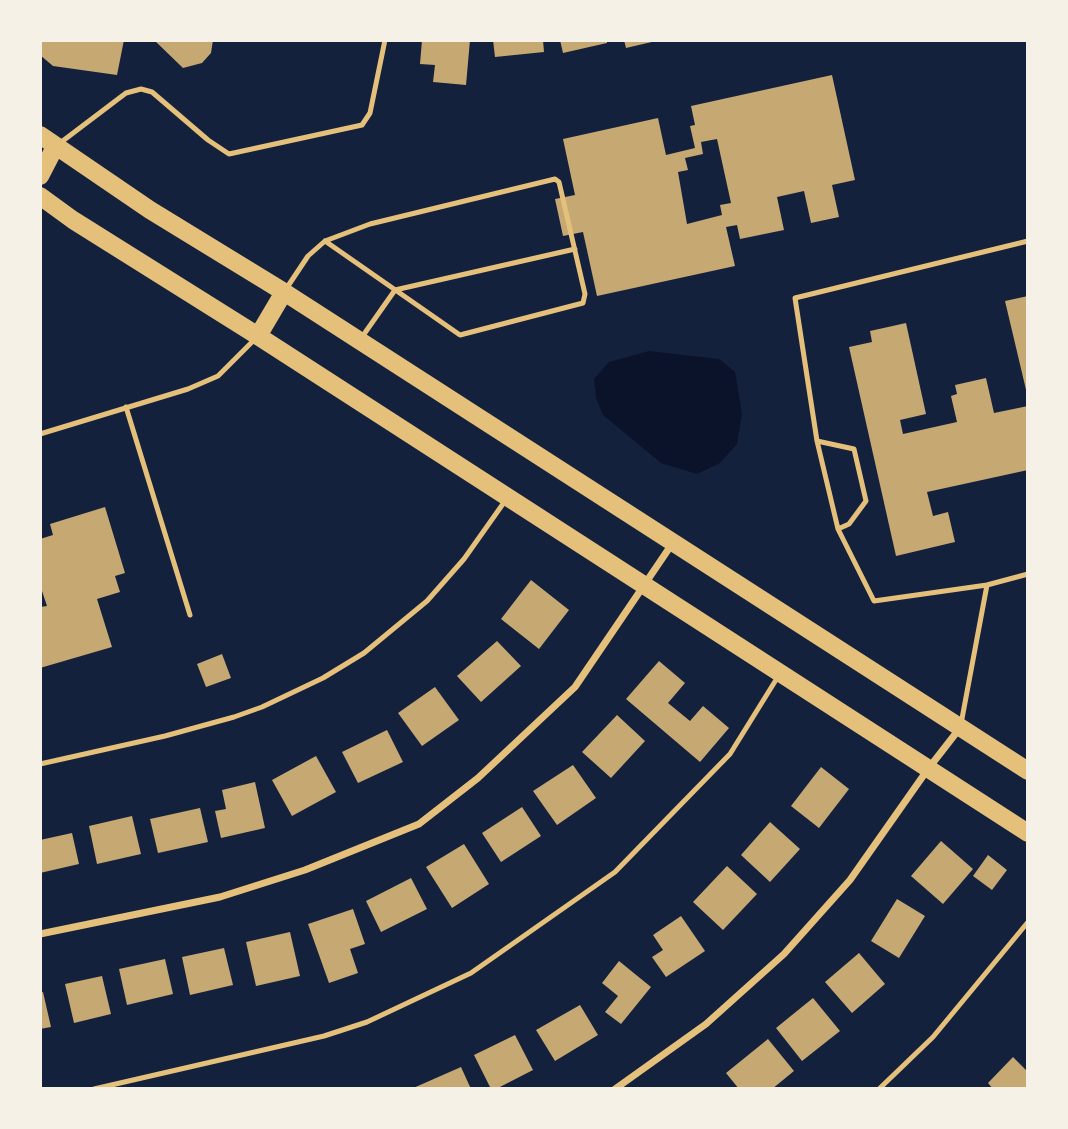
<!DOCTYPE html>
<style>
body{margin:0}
#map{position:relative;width:1068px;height:1129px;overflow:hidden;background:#14213d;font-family:Manrope,sans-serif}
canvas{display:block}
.frame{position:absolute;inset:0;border:42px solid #f6f1e7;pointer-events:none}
</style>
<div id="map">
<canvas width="1068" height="1129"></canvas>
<div class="frame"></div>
</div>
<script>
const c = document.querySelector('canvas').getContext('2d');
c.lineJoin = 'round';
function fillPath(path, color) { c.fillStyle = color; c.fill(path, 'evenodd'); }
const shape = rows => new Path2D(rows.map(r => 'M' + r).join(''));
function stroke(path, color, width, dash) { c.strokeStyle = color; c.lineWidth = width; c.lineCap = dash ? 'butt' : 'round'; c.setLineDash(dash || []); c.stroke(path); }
const water = shape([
 [649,351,719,359,735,372,742,414,737,444,720,463,697,474,661,463,603,415,596,398,594,379,609,362]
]);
const building = shape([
 [40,40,124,40,117,75,53,66,40,55],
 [154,40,213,40,211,53,202,63,183,68],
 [422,40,470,40,466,85,433,82,435,65,420,64],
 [493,40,543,40,544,52,495,57],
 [560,40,607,40,607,43,563,53],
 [624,40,656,40,656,41,626,48],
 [832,75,855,180,832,185,839,217,811,223,804,191,777,197,784,230,740,239,737,225,726,227,735,266,597,296,583,232,563,236,555,199,575,195,563,139,658,118,666,155,695,148,690,126,695,125,691,106],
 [717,139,731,203,720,205,722,215,687,224,678,172,688,170,685,158,703,154,701,142],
 [1028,296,1028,394,1027,394,1005,301],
 [906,323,926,414,900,420,903,434,957,422,951,396,957,394,955,385,986,378,994,413,1028,406,1028,470,927,492,933,516,948,512,955,542,896,556,849,347,872,342,870,331],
 [105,507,125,573,115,576,120,592,97,599,112,647,40,668,40,607,47,606,40,585,40,539,53,535,50,524],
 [531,580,569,610,539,649,501,619],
 [497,641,521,666,481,702,457,676],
 [222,654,231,678,206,687,197,664],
 [659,661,685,683,668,703,690,721,703,706,729,728,700,762,626,699],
 [435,687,459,720,422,746,398,713],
 [617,715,645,741,611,778,582,752],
 [387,730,403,762,358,783,342,752],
 [316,756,336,792,292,816,272,780],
 [573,765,596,798,557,825,533,791],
 [821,767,849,789,819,828,791,806],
 [255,782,265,828,221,838,215,811,226,809,222,790],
 [522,807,541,836,501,862,482,833],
 [200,808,208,842,158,853,150,819],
 [132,816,141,854,97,864,89,826],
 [770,822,800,849,770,882,741,855],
 [72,833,79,864,40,873,40,840],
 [941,841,973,869,943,904,911,876],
 [464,844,489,884,452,908,426,867],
 [988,855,1007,870,992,890,973,876],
 [727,866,757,894,723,930,693,902],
 [411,878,427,909,381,932,366,901],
 [897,899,925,916,899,958,871,941],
 [353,909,365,944,350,949,358,973,329,983,308,924],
 [681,916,705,951,666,977,652,957,663,950,653,935],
 [290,932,300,976,256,986,246,942],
 [224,948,233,985,190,995,182,957],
 [859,953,885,984,852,1013,825,982],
 [165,959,173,994,127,1005,119,969],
 [619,961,651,987,621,1024,605,1012,618,996,602,983],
 [102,976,111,1014,74,1023,65,984],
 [43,992,51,1027,40,1029,40,993],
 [813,998,840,1031,802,1061,776,1028],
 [580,1005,598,1035,555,1061,536,1030],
 [515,1035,533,1070,496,1089,491,1089,474,1055],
 [768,1039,794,1071,772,1089,739,1089,726,1073],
 [1013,1057,1028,1072,1028,1089,993,1089,988,1083],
 [461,1067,471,1089,411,1089]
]);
const service = shape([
 [60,143,126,93,141,89,152,92,208,140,229,154,362,125,370,113,385,40],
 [286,289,308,256,325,241,370,224,555,179,559,182,585,294,583,303,460,335,325,241],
 [362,337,395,290,575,249],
 [126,407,190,615],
 [40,434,188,389,218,376,257,337],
 [817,441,854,449,866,501,849,524,838,529,817,441,795,298,1028,241],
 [838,529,874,601,987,585],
 [961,724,987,585,1028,574],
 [40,764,165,736,234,717,262,707,323,678,364,653,427,601,464,559,505,501],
 [94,1089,324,1036,367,1022,471,973,615,872,730,754,779,675],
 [879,1089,933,1037,1028,922]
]);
const minor = shape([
 [40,934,220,897,305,870,419,824,478,778,575,687,672,544],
 [615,1089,706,1024,784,954,850,880,928,769,960,728]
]);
const primary = shape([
 [40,135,150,210,284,292,1028,771],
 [40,176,55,147],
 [40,196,73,220,258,336,1028,833],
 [258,336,284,292]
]);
fillPath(water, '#0b132b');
fillPath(building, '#c6a872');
stroke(service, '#e5c07b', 5);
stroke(minor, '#e5c07b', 7);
stroke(primary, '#e5c07b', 18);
</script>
